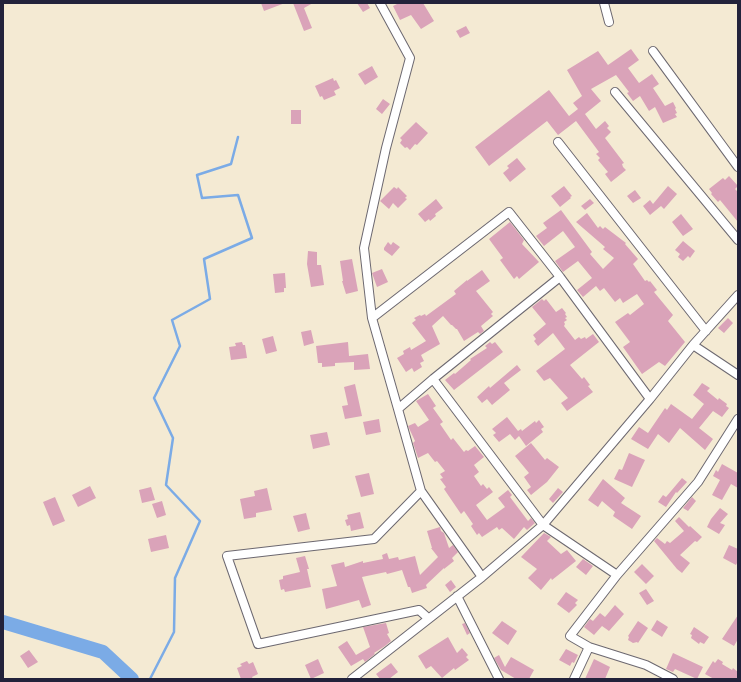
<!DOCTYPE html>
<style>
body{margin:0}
#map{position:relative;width:741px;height:682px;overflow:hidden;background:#f4ead3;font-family:"Architects Daughter",sans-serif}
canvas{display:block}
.frame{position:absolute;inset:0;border:4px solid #22223b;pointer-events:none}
</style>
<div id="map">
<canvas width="741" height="682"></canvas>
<div class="frame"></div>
</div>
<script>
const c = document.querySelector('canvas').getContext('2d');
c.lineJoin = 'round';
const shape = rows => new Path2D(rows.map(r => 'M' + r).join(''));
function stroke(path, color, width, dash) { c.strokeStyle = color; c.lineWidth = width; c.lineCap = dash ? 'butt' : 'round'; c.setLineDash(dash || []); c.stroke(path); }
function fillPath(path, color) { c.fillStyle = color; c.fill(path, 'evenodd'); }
const stream = shape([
 [150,679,174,632,175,578,200,521,166,485,173,438,154,398,180,346,172,320,210,299,204,259,252,238,238,195,202,198,197,175,231,164,238,137]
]);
const river = shape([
 [3,622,103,652,132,679]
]);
const building = shape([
 [261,3,285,3,264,11],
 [293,3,313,3,304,8,312,28,304,31],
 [357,3,367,3,370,8,363,12],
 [399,3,423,3,434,21,421,29,411,15,400,20,393,6],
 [466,26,470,33,460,38,456,31],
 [631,49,639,60,628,68,639,83,652,74,659,84,653,88,665,106,673,102,676,108,675,109,677,113,675,114,677,117,663,123,655,107,649,111,640,96,633,101,627,93,629,92,616,75,591,89,601,101,585,114,596,129,605,121,609,126,607,128,611,132,605,138,624,163,622,164,623,167,626,170,611,182,605,174,608,172,598,160,600,158,596,154,599,152,576,121,558,135,547,121,489,166,475,147,549,90,569,116,578,109,573,103,582,96,567,70,598,51,608,65],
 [372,66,378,77,365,85,358,74],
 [333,78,334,81,336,80,340,88,334,91,336,95,324,100,322,96,320,97,315,86],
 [383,99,390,104,382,114,376,109],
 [291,110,301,110,301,124,291,124],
 [416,122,428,133,417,145,415,144,410,150,407,147,405,148,400,143,402,140,400,138],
 [517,158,526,169,510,182,503,173,509,168,507,166],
 [729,176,738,186,735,189,738,192,738,222,720,200,718,202,711,194,712,193,709,189,723,178,725,180],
 [564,186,572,196,570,197,571,198,560,207,551,196],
 [668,186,677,194,664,209,661,206,650,215,643,206,650,200,653,204],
 [394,187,397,189,398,187,407,196,405,198,407,199,398,208,393,203,389,209,380,201],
 [635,190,641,198,633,203,627,196],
 [436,199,443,208,435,214,436,216,430,221,429,219,425,222,418,214],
 [590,199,594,203,585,210,581,206],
 [561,210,592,252,590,254,603,269,614,258,603,249,605,247,576,222,587,213,598,228,600,226,603,229,605,227,626,243,625,244,638,259,633,264,645,281,647,280,649,282,650,281,657,290,654,292,673,315,668,321,685,342,665,366,659,362,642,374,623,347,630,342,615,322,628,313,630,315,644,304,637,294,623,303,620,298,615,302,604,288,600,291,596,286,583,297,577,290,592,278,578,261,563,272,555,261,575,247,563,231,544,246,536,236,547,228,543,223],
 [681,214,693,229,683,236,672,222],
 [510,222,524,240,522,244,539,262,519,279,517,276,514,279,500,260,503,258,489,239],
 [683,241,695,251,690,258,688,256,683,261,678,257,680,254,675,250],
 [388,242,391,245,393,242,400,247,392,256,384,250,384,248],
 [308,251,317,252,317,265,321,265,324,285,311,287,307,264],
 [352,259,358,291,346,294,342,281,343,281,340,261],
 [382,269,388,282,377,287,372,273],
 [482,270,490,281,476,291,493,312,491,314,493,316,481,326,484,331,480,334,478,332,464,341,457,329,456,329,452,325,451,325,443,316,432,326,440,344,421,355,424,361,420,363,422,367,414,372,412,368,406,372,397,358,404,354,403,351,410,347,411,350,426,341,412,323,416,320,414,318,420,315,421,316,425,314,426,316,456,294,454,291,467,280,467,281],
 [285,273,286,288,284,288,284,292,275,293,273,274],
 [542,299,544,301,546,299,556,312,562,308,566,313,565,314,567,317,565,318,567,320,564,322,565,324,564,326,575,340,579,337,581,339,585,337,586,339,593,334,599,342,570,365,582,379,584,377,590,385,588,386,593,392,567,411,561,403,568,398,550,378,544,381,536,371,565,349,553,333,538,346,534,341,536,339,533,335,546,324,532,307],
 [728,318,733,323,724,333,718,328],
 [311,330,314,343,304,346,301,332],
 [273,336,277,351,266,354,262,339],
 [242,342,243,345,245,345,247,358,231,360,229,347,236,346,235,343],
 [348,342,349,356,368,354,370,369,354,370,354,362,335,363,335,366,322,367,322,363,318,363,316,346],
 [490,342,492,344,495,342,503,352,454,390,445,380,454,373,455,374,471,360,470,359,487,348,485,346],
 [517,365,521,370,504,383,510,390,492,405,487,399,482,403,477,397,489,386,490,388],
 [702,383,710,388,707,391,718,400,719,398,727,404,726,406,729,408,722,417,713,411,699,428,713,439,705,450,680,428,669,443,658,434,648,449,631,439,639,427,648,433,665,408,667,410,671,404,692,419,704,404,693,395],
 [355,384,362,416,345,419,342,406,348,405,344,387],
 [428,394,436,406,433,408,443,422,440,424,451,440,453,438,464,452,466,450,468,451,475,446,484,457,474,465,479,472,474,476,481,486,483,484,487,489,489,487,493,492,476,505,487,520,505,507,498,498,508,490,512,495,510,497,528,521,531,518,535,523,527,530,524,527,514,539,502,528,499,530,497,527,482,537,479,533,477,535,471,526,473,524,464,511,461,514,444,489,446,487,440,479,443,478,440,474,445,471,437,461,435,462,428,453,418,458,413,443,415,441,408,426,415,423,418,427,429,420,416,401],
 [507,417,518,431,521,429,522,431,535,421,536,423,539,420,544,427,541,429,543,432,526,446,519,436,515,440,510,434,499,442,493,435,496,433,492,429],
 [379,419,381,432,366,435,363,422],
 [327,432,330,445,313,449,310,435],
 [531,443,545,460,547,458,559,467,547,482,531,495,527,490,531,487,524,477,529,473,515,456],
 [629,453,645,460,632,487,614,479,619,469,622,470],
 [722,464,738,473,738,488,731,484,722,500,712,495,720,480,713,476,716,470,718,472],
 [369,473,374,494,361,497,355,476],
 [682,478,687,482,677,493,676,492,666,507,658,502,663,495,666,497],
 [603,479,625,498,621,503,641,516,632,529,613,516,615,512,602,501,598,507,588,500],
 [90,486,96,498,78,507,72,495],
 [151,487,155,500,142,503,139,490],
 [267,488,272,510,256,513,256,517,244,519,240,499,255,496,254,491],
 [558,488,563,492,553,503,549,499],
 [55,497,65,521,53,526,43,502],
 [692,497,696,501,688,511,683,508],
 [162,501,166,515,157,518,152,504],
 [720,508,728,514,720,523,725,525,719,534,707,527,711,519],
 [360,512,364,528,351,531,350,525,347,526,345,520,348,519,347,515],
 [306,513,310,529,298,532,293,516],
 [679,517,689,527,690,526,702,537,697,542,695,541,680,555,690,563,682,573,677,569,654,541,657,538,665,544,667,541,670,543,684,531,675,521],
 [440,527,441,531,444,533,449,548,453,545,458,552,452,558,454,561,444,569,444,568,426,585,427,588,412,593,410,587,408,587,402,570,387,574,386,572,362,577,371,605,362,608,359,600,326,609,322,589,337,586,331,565,344,562,345,567,363,561,363,563,383,559,382,555,387,553,389,559,398,557,399,560,415,556,420,575,438,557,431,548,432,548,427,531],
 [544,533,551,537,547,541,561,554,567,550,576,561,552,580,551,578,541,590,528,578,537,569,521,557],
 [166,535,169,548,151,552,148,539],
 [729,545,738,549,738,561,736,565,723,558],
 [305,556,309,569,307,569,311,587,285,592,284,589,281,590,279,580,283,579,283,576,300,572,296,558],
 [583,559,593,566,586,575,576,567],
 [642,564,654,576,646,584,634,572],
 [451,580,456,587,450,592,445,585],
 [646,589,654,601,647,605,639,593],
 [566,592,578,600,575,603,577,605,569,613,557,604],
 [615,605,624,614,609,631,602,626,594,635,584,627,590,619,593,621,600,613,605,617],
 [738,615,738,639,734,646,722,639],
 [657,620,668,627,662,637,651,630],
 [502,621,517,631,508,645,492,633],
 [638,621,648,628,638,643,637,642,633,643,628,640,629,637,628,636],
 [386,623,389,633,387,634,391,641,385,646,374,653,375,654,365,662,363,659,351,666,338,647,347,641,356,655,370,647,363,627],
 [465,623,470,633,467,635,462,624],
 [694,627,709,637,704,644,700,642,699,644,691,638,692,635,690,634],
 [448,637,457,653,462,648,468,655,466,657,469,660,455,670,454,668,442,678,431,666,426,669,418,656],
 [566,649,578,655,574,663,572,662,570,666,559,660],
 [29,650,38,662,28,668,20,656],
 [673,653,703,667,697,679,675,669,673,672,666,669],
 [499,655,505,667,511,657,534,670,529,679,516,679,501,670,494,658],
 [318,659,324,673,311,679,305,665],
 [594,659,610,667,605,679,585,679],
 [718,659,723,662,722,664,732,670,733,668,738,672,738,679,714,679,705,674,713,661,715,663],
 [247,661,249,664,253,662,258,674,252,677,253,679,241,679,237,668,242,666,240,664],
 [391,663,398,672,389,679,380,679,376,674]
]);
const minor = shape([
 [380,3,410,58,386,148,364,248,372,318,509,212,560,277,433,379,398,409,421,491,374,539,227,556,258,644,419,610,428,618],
 [604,3,609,22],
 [653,51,738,167],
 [615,92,738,240],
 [558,142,706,331],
 [560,277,650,399],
 [372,318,398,409],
 [693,345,738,375],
 [433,379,543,525,617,575],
 [421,491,482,577],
 [457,596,499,679],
 [589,647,646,665,673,679],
 [352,679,482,577,543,525,650,399,693,345,738,295],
 [574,679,589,647,570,636,617,575,698,482,738,419]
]);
stroke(stream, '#7babe6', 2.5);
stroke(river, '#7babe6', 14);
fillPath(building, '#daa3b9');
stroke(minor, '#6c6870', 10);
stroke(minor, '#fff', 8);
</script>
